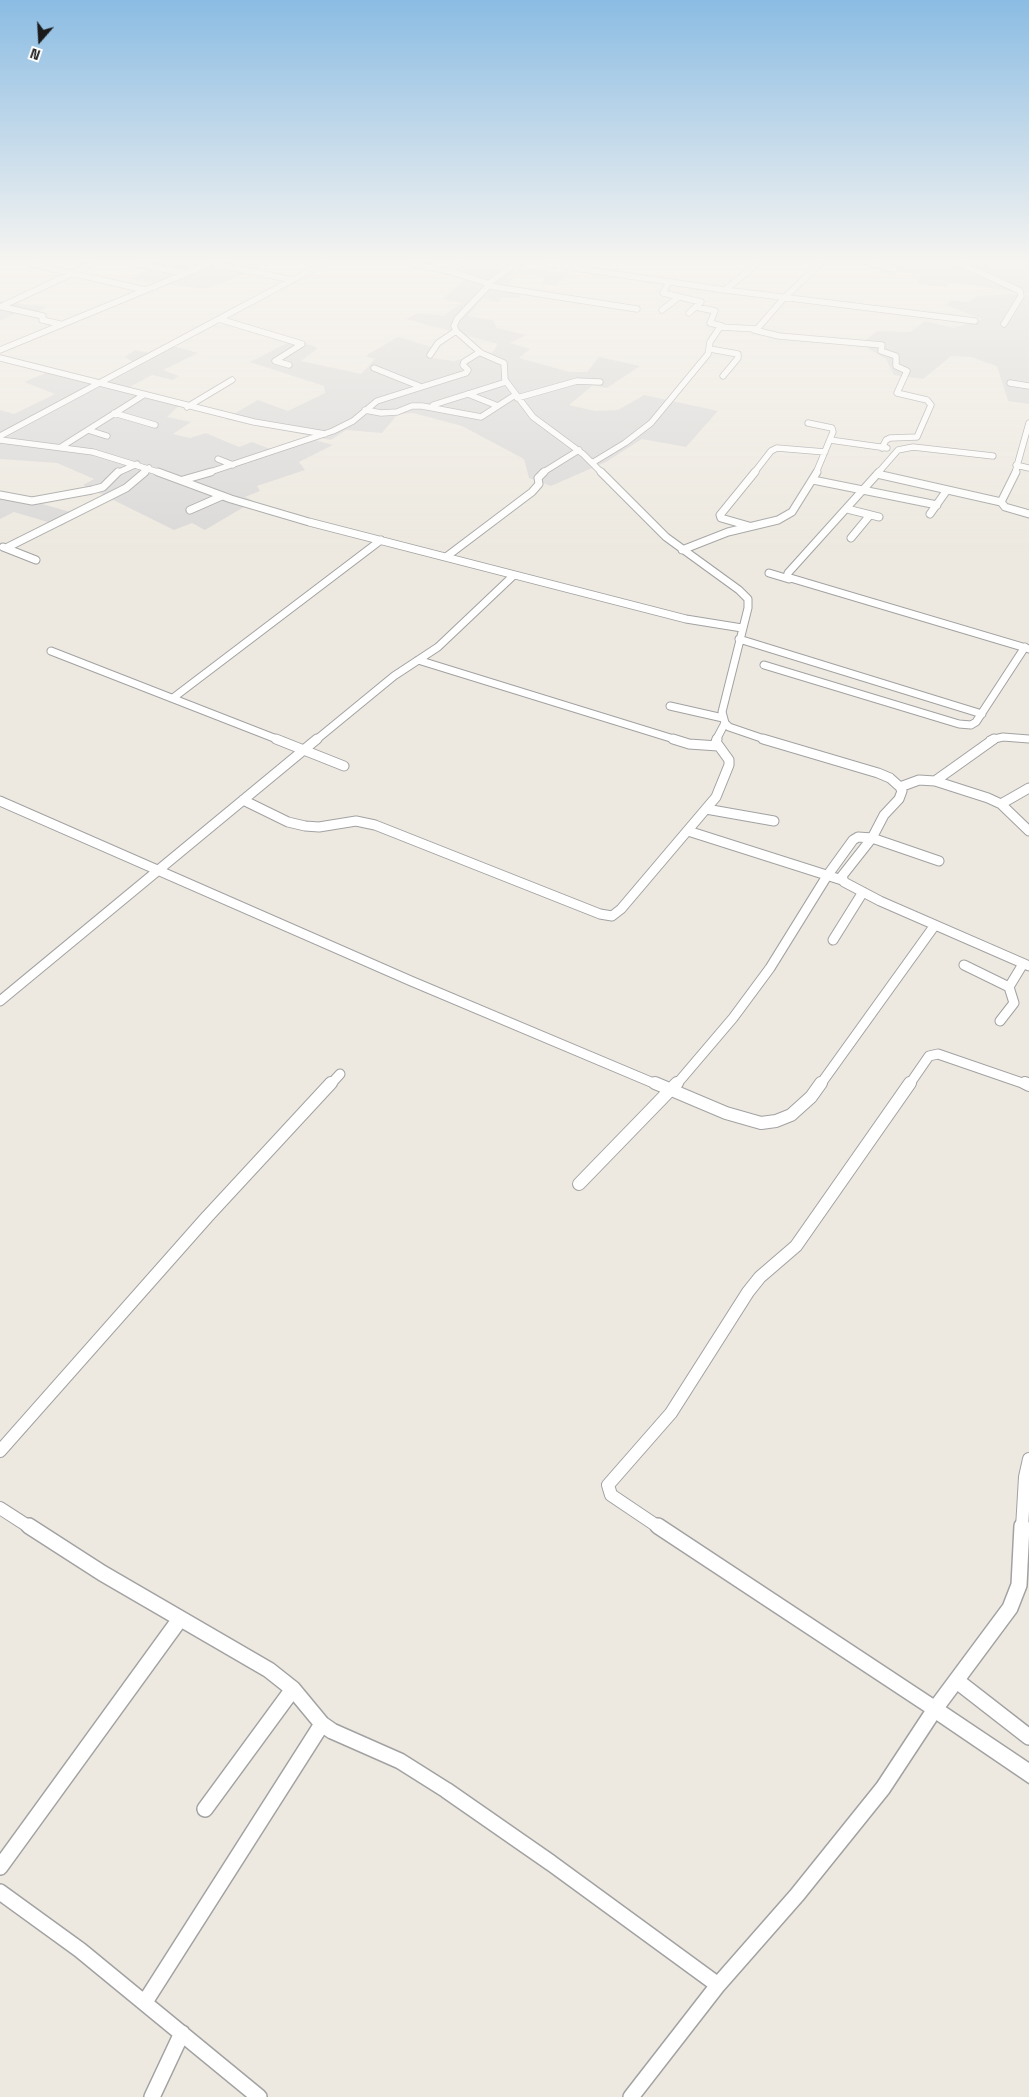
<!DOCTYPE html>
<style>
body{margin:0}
#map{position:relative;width:1029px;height:2097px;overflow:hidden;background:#ede9e0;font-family:"Space Grotesk",sans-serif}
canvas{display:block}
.north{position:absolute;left:15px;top:15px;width:50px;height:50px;-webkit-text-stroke:4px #fff;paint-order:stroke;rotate:199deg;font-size:14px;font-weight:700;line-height:20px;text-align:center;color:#1b1b1b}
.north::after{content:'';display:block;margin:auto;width:18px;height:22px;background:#1b1b1b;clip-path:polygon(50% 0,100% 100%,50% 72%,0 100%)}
</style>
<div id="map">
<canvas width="1029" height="2097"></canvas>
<div class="north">N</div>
</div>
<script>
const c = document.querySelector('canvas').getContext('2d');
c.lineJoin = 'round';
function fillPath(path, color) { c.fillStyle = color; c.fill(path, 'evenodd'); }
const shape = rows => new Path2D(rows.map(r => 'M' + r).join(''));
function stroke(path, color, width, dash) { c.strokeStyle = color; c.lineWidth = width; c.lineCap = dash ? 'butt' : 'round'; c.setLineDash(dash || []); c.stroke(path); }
const residential = shape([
 [118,264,263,264,246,274,204,289,130,279,147,270],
 [451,264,527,264,524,268,569,273,556,286,541,284,546,278,518,273,507,285,524,289,519,298,502,298,497,302,483,298,468,316,493,320,497,328,526,335,510,343,530,349,519,358,570,372,587,372,599,357,640,366,607,388,593,385,569,405,595,411,618,410,644,395,718,411,686,447,642,439,606,462,551,486,529,478,524,459,462,426,413,413,398,414,382,433,346,430,331,440,225,419,258,400,288,411,325,393,324,386,250,362,295,339,318,348,301,361,361,374,375,359,365,356,398,337,438,349,427,357,453,361,492,353,498,344,406,319,417,313,443,316,462,303,443,299,464,280,439,273],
 [859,264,1029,264,1029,294,950,282,946,287,918,284,920,274,896,272,894,275,879,273,881,269],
 [1016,294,1029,295,1029,404,1008,401,997,366,971,357,951,356,923,379,894,375,886,359,861,344,877,331,910,332,925,321,954,328,982,319,946,305,951,300,968,302,977,296],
 [0,301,47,307,30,316,15,314,0,321],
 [166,344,198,353,163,370,179,376,173,380,152,375,126,389,183,402,167,417,191,422,173,434,190,438,206,433,239,447,252,442,273,450,305,437,333,445,299,462,305,470,257,486,260,491,245,497,254,501,205,530,192,523,174,530,83,485,94,479,57,463,0,459,0,410,14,414,55,394,24,382,53,370,99,381,133,362,125,357,135,350,150,353],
 [0,492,81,515,61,526,14,512,0,519]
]);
const minorFar4 = shape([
 [32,264,145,290],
 [138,264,184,273],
 [216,264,293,280],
 [412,264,449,271],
 [458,264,449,271,490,284,457,319,454,326,456,331,481,353,504,363,505,380,533,417,583,454,602,473],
 [548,264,725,290,975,321],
 [872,264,895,269],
 [962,264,1020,291,1021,296,1004,324],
 [669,282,663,293,701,302,689,313],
 [489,283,512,266],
 [489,286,637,309],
 [725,290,757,264],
 [0,307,92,264],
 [3,307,43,316,42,320,60,324],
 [696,307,715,311,710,323,722,326],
 [662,310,679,297],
 [219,319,302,344,275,361,289,365],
 [754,330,779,336,882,345,881,351,896,356,896,366,907,371,897,393,927,400,931,405,917,437,890,438,886,440,882,448],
 [710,349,738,354,738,358,723,376],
 [0,350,209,264],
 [430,355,438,343,456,331],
 [0,358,254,422,325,434],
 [374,368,419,386],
 [1010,383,1029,386],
 [468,394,498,406],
 [517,398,577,381,600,382],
 [433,405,506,382],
 [187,407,232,380],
 [365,410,381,413,397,412,412,406,422,406,481,417,515,395],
 [114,413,155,425],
 [808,423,832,428,833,432,816,473],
 [88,430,107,436],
 [0,436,322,264],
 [0,440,93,452,161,473],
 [830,440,887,448],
 [61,447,142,396],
 [218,459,233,465],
 [592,463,625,443,651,423,708,354,710,342,720,327,757,329,784,298,820,264],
 [1016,465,1029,468],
 [117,473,137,464],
 [143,473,149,468],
 [207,473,333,431,353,421,377,401,466,373,468,370,463,365,464,362,480,352],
 [542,473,579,450],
 [754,473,771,451,777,448,825,452],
 [878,473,898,450,913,447,993,456],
 [1015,473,1029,423]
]);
const minorFar3 = shape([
 [158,472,231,499,309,522,686,619,742,628],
 [601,472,666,537,739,590,748,599,748,608,722,712,725,723,729,727,767,740],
 [879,472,788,573,787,577,1029,649],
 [1016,472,1001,502,1005,507,1029,514],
 [877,474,1001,502],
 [183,480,211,472],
 [813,480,937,505],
 [0,495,32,501,92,490,103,487,118,472],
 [847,509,879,517],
 [190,510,222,496],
 [930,514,947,490],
 [749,526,721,518,720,515,755,472],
 [851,538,870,515],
 [3,547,36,560],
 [6,548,126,488,145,472],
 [682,550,728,532,778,520,792,512,817,472],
 [446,557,532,492,539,484,538,478,544,472],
 [769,573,789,579],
 [739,639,982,714],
 [51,651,279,740],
 [418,660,677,740],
 [764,665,959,724,971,725,976,722,1025,647],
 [173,698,381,540],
 [670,706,723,718],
 [316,740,394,676,438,647,514,575],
 [716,740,725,723],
 [990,740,1003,737,1029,739]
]);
const minorFar2 = shape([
 [276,739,344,766],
 [673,739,689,744,718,746],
 [763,739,878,773,890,778,900,787,902,791,899,799,884,815,872,838,842,876,844,882,880,901,1029,966],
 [935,781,994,739],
 [900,787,919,780,935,781,988,798,1001,804,1029,831],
 [243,800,288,822,305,826,319,827,356,821,375,825,600,914,612,916,621,909,716,797,729,765,729,760,716,742,717,739],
 [0,801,411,981,658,1085],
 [1001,804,1029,788],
 [706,809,774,821],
 [688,831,842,880],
 [833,940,863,892],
 [964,965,1009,987],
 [0,1001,317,739],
 [1000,1021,1014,1003,1009,987,1023,964],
 [330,1085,340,1074],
 [676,1085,733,1018,770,968,827,876,853,840,858,837,872,838,939,861],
 [820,1085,935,925],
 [909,1085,929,1056,938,1054,1028,1085]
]);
const minorFar1 = shape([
 [655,1083,726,1113,761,1123,776,1121,791,1115,811,1097,821,1083],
 [1025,1083,1029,1085],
 [579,1184,677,1083],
 [0,1451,207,1217,331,1083],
 [0,1508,31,1528],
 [660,1528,611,1495,608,1485,671,1413,748,1292,760,1277,796,1246,910,1083],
 [1022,1528,1025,1477,1029,1459]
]);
const minor = shape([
 [29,1526,102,1573,269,1670,293,1689,322,1724,332,1731,400,1761,446,1790,551,1863,718,1985],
 [658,1526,935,1709],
 [957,1681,1029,1737],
 [205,1809,293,1689],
 [0,1867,180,1619],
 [0,1892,80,1950,259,2097],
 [145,2002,322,1724],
 [152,2097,182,2033],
 [631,2097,718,1985,797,1895,883,1788,935,1709,1010,1608,1019,1585,1022,1526]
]);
const tertiary = shape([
 [935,1700,1029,1763,1029,1783,929,1715,926,1709,929,1703,935,1700]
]);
fillPath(residential, '#d9d8d7');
stroke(minorFar4, '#a2a2a2', 7);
stroke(minorFar3, '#a2a2a2', 9);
stroke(minorFar2, '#a2a2a2', 11);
stroke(minorFar1, '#a2a2a2', 14);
stroke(minor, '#a2a2a2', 18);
stroke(tertiary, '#a2a2a2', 3);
stroke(minorFar4, '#fff', 5.5);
stroke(minorFar3, '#fff', 7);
stroke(minorFar2, '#fff', 9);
stroke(minorFar1, '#fff', 12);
stroke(minor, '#fff', 15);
fillPath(tertiary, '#fff');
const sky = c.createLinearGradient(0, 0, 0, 558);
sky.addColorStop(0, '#8bbce3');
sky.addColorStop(0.47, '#f7f5f1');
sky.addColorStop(1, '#f7f5f100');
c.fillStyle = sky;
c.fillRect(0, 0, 1029, 558);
</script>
